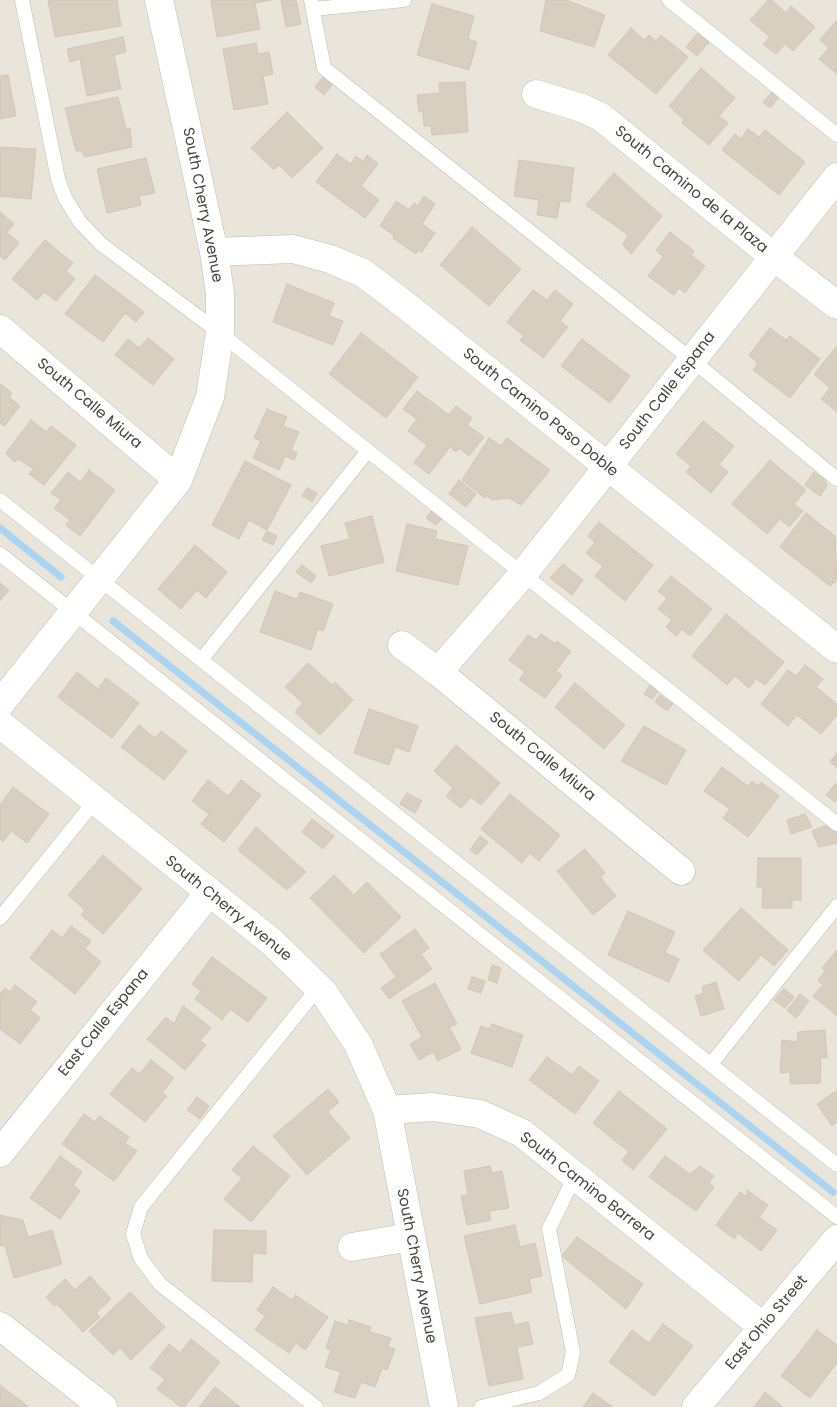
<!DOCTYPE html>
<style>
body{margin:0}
canvas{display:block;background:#f6f3ec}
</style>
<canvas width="837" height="1407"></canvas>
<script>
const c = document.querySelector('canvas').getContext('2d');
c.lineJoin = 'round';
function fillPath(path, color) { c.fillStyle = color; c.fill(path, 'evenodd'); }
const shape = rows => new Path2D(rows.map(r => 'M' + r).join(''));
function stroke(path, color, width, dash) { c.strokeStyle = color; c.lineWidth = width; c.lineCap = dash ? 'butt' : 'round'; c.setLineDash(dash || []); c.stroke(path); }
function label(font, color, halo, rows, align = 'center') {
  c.font = font + ' Poppins,sans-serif'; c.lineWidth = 4; c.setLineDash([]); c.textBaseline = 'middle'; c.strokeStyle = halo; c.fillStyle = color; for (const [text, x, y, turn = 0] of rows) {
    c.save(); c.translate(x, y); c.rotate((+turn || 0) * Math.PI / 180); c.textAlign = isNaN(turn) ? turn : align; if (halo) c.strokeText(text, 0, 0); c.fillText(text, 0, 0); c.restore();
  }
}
const residential = shape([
 [0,0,837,0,837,1407,0,1407]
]);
const stream = shape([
 [0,528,61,577],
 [113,621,833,1192]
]);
const building = shape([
 [48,0,117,0,121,26,55,37,48,0],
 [211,0,271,0,255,3,260,29,217,37,211,0],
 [281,0,296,0,301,24,286,27,281,0],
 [546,0,566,0,605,15,594,47,540,31,546,0],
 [768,0,772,0,786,13,791,6,815,27,793,51,785,44,776,54,763,44,770,37,750,20,768,0],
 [432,4,474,16,468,39,477,42,469,70,417,55,432,4],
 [836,21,837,22,837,74,819,59,829,48,820,40,836,21],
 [631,28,644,40,649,35,656,41,661,35,688,57,656,94,608,55,631,28],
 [699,32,710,41,697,56,686,47,699,32],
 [123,37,126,52,114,55,121,89,87,96,80,59,70,62,67,49,123,37],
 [256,43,258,54,269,52,273,74,263,76,268,104,234,110,223,49,256,43],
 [701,68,735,98,719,116,728,123,709,145,682,123,684,120,669,106,701,68],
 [8,75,16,116,0,119,0,76,8,75],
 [323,77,332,85,324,95,315,87,323,77],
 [465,82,468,132,432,135,431,126,424,126,423,112,419,112,417,95,440,93,439,83,465,82],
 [772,92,779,97,770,108,763,102,772,92],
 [118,97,126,129,130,128,132,147,85,157,82,151,76,151,65,108,118,97],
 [287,112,323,148,292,178,279,165,274,170,251,148,287,112],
 [748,129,759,137,765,130,805,162,779,195,722,150,735,134,741,139,748,129],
 [0,147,36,149,31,199,0,196,0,147],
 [337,154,351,164,356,156,363,161,367,155,378,164,361,186,379,200,365,218,316,182,337,154],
 [146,158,155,193,139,196,141,205,107,213,97,169,146,158],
 [519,160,574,168,570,202,560,201,557,218,537,215,539,200,514,196,519,160],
 [614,173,662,216,631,254,623,245,628,235,586,205,614,173],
 [424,196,435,204,422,224,435,233,422,252,419,250,416,254,393,238,394,235,380,226,396,201,409,210,414,203,418,206,424,196],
 [0,212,14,224,7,232,19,243,5,260,0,256,0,212],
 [472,227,521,269,489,306,440,265,472,227],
 [670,232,694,251,691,255,705,266,685,293,679,288,674,295,648,276,663,257,656,250,670,232],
 [45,240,73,263,66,271,75,279,56,301,44,292,37,300,12,279,45,240],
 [95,275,144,312,136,322,125,313,103,342,65,314,95,275],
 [287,284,334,303,329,316,343,321,333,345,273,322,287,284],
 [533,290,547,300,555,290,573,304,560,321,568,327,543,358,520,340,524,336,507,322,533,290],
 [770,328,786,340,790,336,820,359,790,398,753,370,758,363,749,355,770,328],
 [361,333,418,377,386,418,329,374,361,333],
 [148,338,174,359,153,385,115,355,128,339,139,348,148,338],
 [582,339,630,376,610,403,561,366,582,339],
 [837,346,837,412,821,399,830,388,814,374,837,346],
 [0,384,12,393,9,397,20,406,4,426,0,423,0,384],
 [417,391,449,415,456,406,472,418,467,425,484,437,469,456,459,448,456,452,450,447,429,474,414,463,427,445,408,431,417,419,403,409,417,391],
 [267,409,287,417,283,426,299,432,291,450,297,453,294,460,285,456,279,470,253,458,261,441,254,438,267,409],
 [31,420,46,432,51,426,76,445,44,485,29,474,33,469,19,459,14,462,6,453,31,420],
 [703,421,734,446,719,464,728,472,711,493,686,472,691,466,676,454,703,421],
 [489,438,501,446,507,438,550,470,521,505,509,498,492,500,486,495,485,498,462,480,489,438],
 [770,460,806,490,794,504,803,511,789,527,780,519,767,534,732,504,770,460],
 [245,461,291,485,267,530,249,520,239,539,212,525,245,461],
 [89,470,115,490,80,536,66,525,70,520,54,508,61,500,51,493,68,472,80,482,89,470],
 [814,472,825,480,827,486,820,496,805,485,814,472],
 [459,480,476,494,466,507,449,494,459,480],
 [307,488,317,493,312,502,302,496,307,488],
 [432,510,442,519,436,525,426,518,432,510],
 [806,513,835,536,837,580,830,586,780,547,806,513],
 [372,516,384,562,329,576,321,546,350,539,345,523,372,516],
 [599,522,653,565,625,601,595,576,603,566,586,553,595,542,588,536,599,522],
 [407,524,437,531,435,539,468,546,458,585,396,571,407,524],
 [267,531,277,536,273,545,262,540,267,531],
 [195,545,227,572,206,598,197,590,181,609,158,589,195,545],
 [563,564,583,580,572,595,550,578,563,564],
 [302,565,316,576,311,583,296,572,302,565],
 [671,576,712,609,690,636,682,629,676,636,666,627,672,620,658,609,667,598,658,591,671,576],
 [0,583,9,590,0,601,0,583],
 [275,591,297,599,300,592,333,604,323,631,318,629,311,650,260,632,275,591],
 [726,614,784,662,765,685,756,679,749,688,735,676,727,685,692,656,726,614],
 [541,634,556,644,557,641,571,651,556,671,562,676,545,698,519,680,525,672,509,660,528,635,536,640,541,634],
 [308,663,332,685,335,682,353,700,320,735,295,712,303,703,285,687,308,663],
 [805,665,823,679,816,687,837,704,837,715,821,734,797,715,788,726,761,704,788,670,796,676,805,665],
 [77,672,98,689,106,678,139,703,112,738,58,697,77,672],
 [575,683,625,725,604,749,555,707,575,683],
 [651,684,659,690,652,699,644,694,651,684],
 [660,695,673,704,667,711,655,702,660,695],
 [369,709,418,726,409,752,395,747,389,765,354,753,369,709],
 [139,725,155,738,161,731,187,751,164,780,121,747,139,725],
 [644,726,686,750,666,785,621,761,644,726],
 [456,745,500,783,481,805,471,797,461,808,446,796,453,788,434,771,456,745],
 [837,753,837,767,830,762,837,753],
 [722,767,748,786,752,781,758,786,761,782,779,796,748,837,723,818,730,809,704,791,722,767],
 [208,780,228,796,241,780,261,795,224,842,201,824,209,814,192,801,208,780],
 [836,783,837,799,835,802,826,795,836,783],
 [13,787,49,814,27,843,11,831,3,842,0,839,0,805,13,787],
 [407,793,422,801,415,813,400,804,407,793],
 [510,794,560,835,539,861,530,853,522,863,481,829,510,794],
 [805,814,812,827,791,834,787,820,805,814],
 [312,819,334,836,323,849,302,832,312,819],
 [830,824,837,829,837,843,819,847,812,831,830,824],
 [256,827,306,872,287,890,238,850,256,827],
 [480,836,488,842,477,855,470,850,480,836],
 [585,849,605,873,600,877,616,896,593,915,557,871,585,849],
 [103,855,142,889,103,934,81,915,85,910,68,895,103,855],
 [758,858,801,858,801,900,792,900,792,908,762,908,763,887,757,887,758,858],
 [334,875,354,895,367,882,401,917,364,953,310,898,334,875],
 [741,908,788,950,774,966,761,955,739,981,703,950,741,908],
 [628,911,675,932,665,953,679,959,669,982,608,955,628,911],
 [71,926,91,941,85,949,101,962,75,994,30,958,52,930,62,938,71,926],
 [415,929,429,948,421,954,432,969,389,999,381,988,396,977,380,954,415,929],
 [837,950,837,1016,813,996,823,985,818,980,825,971,822,968,837,950],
 [212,957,267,998,248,1022,230,1009,222,1020,195,999,201,991,192,984,212,957],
 [492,965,501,968,497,983,488,980,492,965],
 [472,977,485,981,481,993,468,989,472,977],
 [716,982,724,1009,701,1016,695,996,704,993,702,987,716,982],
 [435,983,457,1024,449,1027,461,1049,438,1061,433,1052,419,1060,410,1044,422,1037,402,1001,435,983],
 [15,985,37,1002,30,1010,40,1018,20,1044,0,1029,0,994,5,988,10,992,15,985],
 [784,989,794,997,785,1008,774,1000,784,989],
 [800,994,809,1001,796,1018,787,1010,800,994],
 [183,1006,211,1028,200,1041,206,1045,185,1070,147,1039,166,1017,174,1024,183,1006],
 [492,1024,523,1035,512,1067,471,1053,481,1026,490,1029,492,1024],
 [825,1030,827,1058,821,1057,820,1083,790,1084,790,1072,780,1073,782,1040,797,1042,798,1032,825,1030],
 [547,1057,572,1075,579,1066,599,1081,575,1114,529,1080,547,1057],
 [151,1060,174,1078,162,1093,167,1096,145,1122,110,1094,132,1068,139,1074,151,1060],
 [328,1089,339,1102,328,1112,350,1138,307,1175,273,1136,328,1089],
 [837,1090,837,1122,832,1126,817,1104,837,1090],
 [619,1091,667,1129,633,1170,622,1160,629,1152,593,1123,619,1091],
 [197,1097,209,1106,200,1119,187,1110,197,1097],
 [84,1114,95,1122,99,1116,129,1137,125,1143,137,1151,114,1181,62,1144,84,1114],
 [253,1146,290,1176,251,1222,224,1199,242,1178,232,1170,253,1146],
 [60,1156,82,1172,73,1185,80,1191,60,1219,30,1198,60,1156],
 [665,1156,690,1174,700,1166,714,1176,709,1183,714,1187,696,1211,649,1177,665,1156],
 [490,1166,492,1173,502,1171,509,1208,489,1211,491,1220,467,1225,461,1196,468,1195,464,1171,490,1166],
 [747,1190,768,1205,759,1217,777,1230,761,1251,738,1233,734,1239,716,1225,740,1192,747,1197,747,1190],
 [0,1215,23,1220,28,1237,52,1230,62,1264,14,1278,5,1245,0,1246,0,1215],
 [515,1225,520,1247,535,1243,542,1276,529,1279,532,1292,480,1304,464,1236,515,1225],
 [214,1230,266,1231,266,1254,253,1253,252,1282,212,1281,214,1230],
 [577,1237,643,1284,626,1309,562,1256,577,1237],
 [90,1276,111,1299,96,1313,100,1317,83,1332,57,1304,54,1306,46,1297,65,1279,75,1290,90,1276],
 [273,1287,292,1300,295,1295,328,1317,305,1350,296,1343,289,1353,255,1330,265,1316,257,1310,273,1287],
 [130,1292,165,1327,131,1360,120,1348,113,1355,89,1331,130,1292],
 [511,1312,514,1325,528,1322,533,1344,517,1347,523,1379,489,1386,475,1318,511,1312],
 [349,1320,371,1327,370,1332,391,1338,388,1347,395,1349,387,1370,382,1368,375,1387,361,1382,355,1398,334,1392,341,1372,325,1367,331,1350,326,1348,335,1321,348,1325,349,1320],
 [663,1324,693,1346,654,1396,609,1362,632,1330,649,1343,663,1324],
 [817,1330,837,1345,837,1363,810,1398,781,1376,817,1330],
 [191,1339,220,1362,184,1407,181,1407,157,1389,165,1379,150,1368,169,1344,180,1353,191,1339],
 [0,1385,29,1407,0,1407,0,1385],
 [215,1387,240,1407,199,1407,215,1387],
 [765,1392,783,1407,754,1407,765,1392],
 [593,1393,613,1407,583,1407,593,1393]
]);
const service = shape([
 [22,0,58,179,65,198,80,222,101,244,220,333,837,824],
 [311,0,324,68,692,360,837,479],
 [669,0,837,135],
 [313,9,404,0],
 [0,500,837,1165],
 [0,554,837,1217],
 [201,660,367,452],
 [0,918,95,801],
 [711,1064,837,906],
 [316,1407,160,1284,141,1259,133,1234,141,1207,318,988],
 [481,1407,539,1393,568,1375,573,1352,549,1229,575,1176]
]);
const minor = shape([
 [536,94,582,108,601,117,774,257,837,305],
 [214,252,293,249,330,259,363,273,404,304,837,649],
 [0,329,178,480],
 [402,645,438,672,681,871],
 [438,672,523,574,837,177],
 [0,704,178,480,210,397,220,333,220,293,214,252,159,0],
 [0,724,273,943,324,993,358,1044,387,1110,444,1407],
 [387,1110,433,1107,480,1114,522,1133,763,1327],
 [0,1153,209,893],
 [352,1247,410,1237],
 [0,1326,103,1407],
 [696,1407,837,1239]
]);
const streetNames = [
 ["South Camino de la Plaza",691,190,39],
 ["South Cherry Avenue",202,205,79],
 ["South Calle Espana",668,391,-52],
 ["South Calle Miura",89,404,40],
 ["South Camino Paso Doble",540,413,39],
 ["South Calle Miura",542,757,39],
 ["South Cherry Avenue",228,909,39],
 ["East Calle Espana",104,1023,-51],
 ["South Camino Barrera",587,1187,38],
 ["South Cherry Avenue",416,1266,79],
 ["East Ohio Street",767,1323,-50]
];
fillPath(residential, '#eae5da');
stroke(stream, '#a9d4f2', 7);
fillPath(building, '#d8cfc1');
stroke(building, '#d3c7b4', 1);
stroke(service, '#c2bbae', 15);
stroke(minor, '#c2bbae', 29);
stroke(service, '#fff', 14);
stroke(minor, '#fff', 28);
label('15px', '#4b4439', '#fff', streetNames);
</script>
